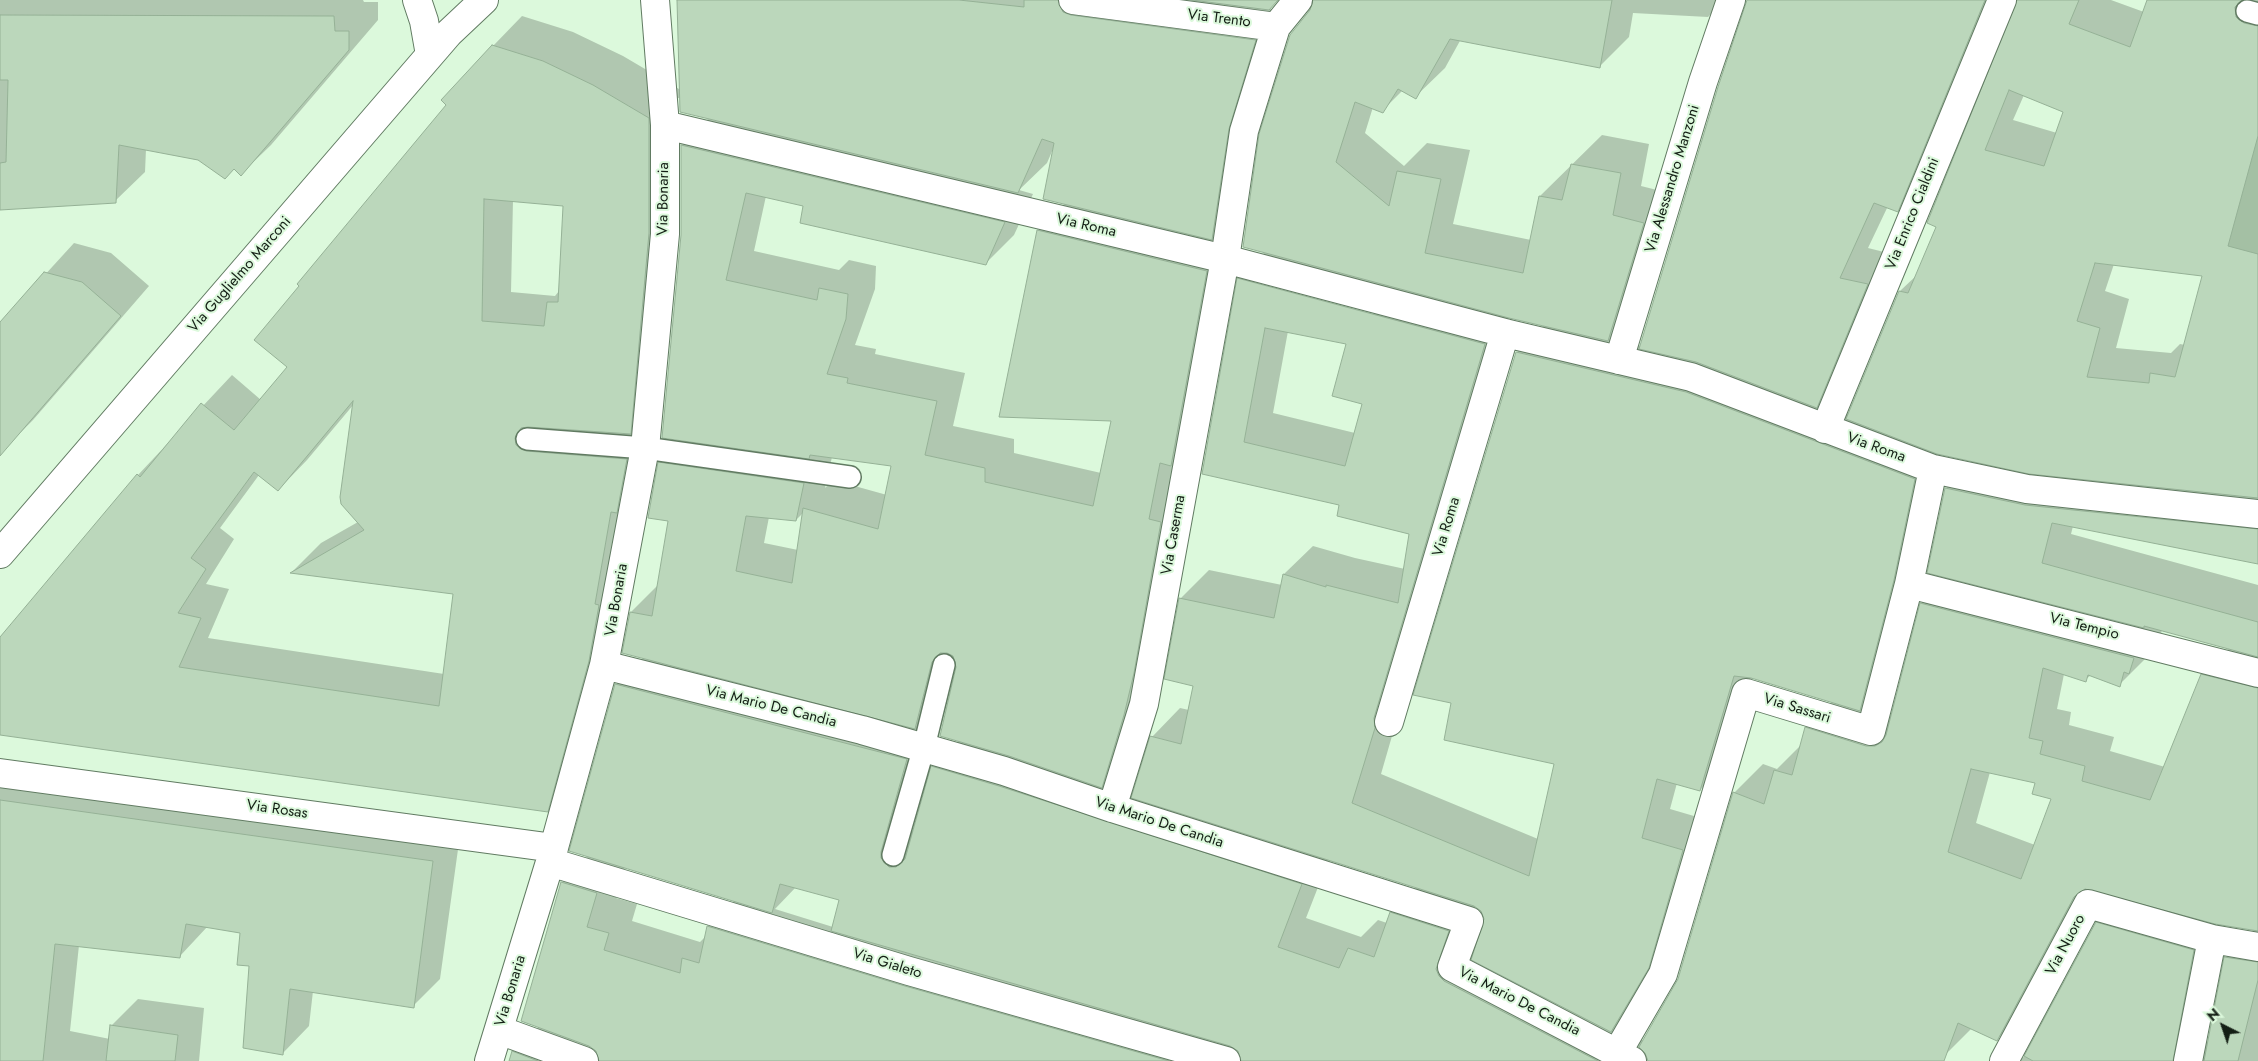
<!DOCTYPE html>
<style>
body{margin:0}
#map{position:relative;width:2258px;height:1061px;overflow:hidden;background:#dcf9dc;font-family:Jost,sans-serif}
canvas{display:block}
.north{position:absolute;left:2198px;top:1001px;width:50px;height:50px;-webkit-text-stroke:4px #dcf9dc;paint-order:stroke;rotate:319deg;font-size:14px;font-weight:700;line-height:20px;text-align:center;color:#141f15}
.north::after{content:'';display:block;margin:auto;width:18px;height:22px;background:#141f15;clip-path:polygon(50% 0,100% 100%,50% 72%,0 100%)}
</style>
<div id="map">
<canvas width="2258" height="1061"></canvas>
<div class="north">N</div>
</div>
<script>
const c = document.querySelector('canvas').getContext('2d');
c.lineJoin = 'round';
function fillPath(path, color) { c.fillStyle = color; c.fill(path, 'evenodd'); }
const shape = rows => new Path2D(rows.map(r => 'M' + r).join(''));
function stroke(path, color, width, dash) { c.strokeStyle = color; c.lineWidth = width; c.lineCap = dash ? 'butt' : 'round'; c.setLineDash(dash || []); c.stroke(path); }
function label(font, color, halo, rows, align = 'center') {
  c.font = font + ' Jost,sans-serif'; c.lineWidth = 4; c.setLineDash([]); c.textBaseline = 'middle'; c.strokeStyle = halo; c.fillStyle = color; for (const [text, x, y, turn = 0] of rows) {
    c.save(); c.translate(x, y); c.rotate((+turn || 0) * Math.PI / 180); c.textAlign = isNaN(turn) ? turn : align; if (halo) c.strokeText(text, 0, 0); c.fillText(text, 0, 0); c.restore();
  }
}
const built = shape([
 [2258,110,2258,283,2202,276]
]);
const shadow = shape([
 [0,0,363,0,364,2,378,2,378,20,271,145,241,174,235,168,146,149,145,172,115,201,0,209],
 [679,0,1278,0,1269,9,1284,11,1241,209,1213,237,1235,242,1162,643,1106,782,1135,792,1152,737,1180,708,1189,710,1195,685,1180,599,1209,570,1282,585,1284,574,1313,546,1355,558,1405,569,1411,533,1340,504,1203,473,1239,279,1265,252,1291,35,1315,3,1314,0,1725,0,1708,17,1633,13,1629,37,1600,66,1461,39,1445,68,1415,97,1403,90,1382,111,1373,107,1365,133,1404,166,1427,143,1470,150,1453,224,1531,240,1540,196,1602,135,1649,144,1641,186,1673,194,1637,311,1610,338,1641,346,1747,0,2002,0,1927,181,1897,210,1888,206,1868,248,1896,255,1846,377,1820,403,1849,414,1900,291,1918,274,1938,226,2020,0,2111,0,2144,12,2148,0,2258,0,2258,562,2073,526,2071,534,2258,585,2258,1061,2019,1061,2028,1053,2097,923,2124,897,2093,888,2026,1010,1997,1039,1972,1028,1946,1054,1906,1061,511,1061,513,1052,539,1027,522,1021,562,882,588,856,616,685,643,658,631,612,658,585,669,520,659,463,683,439,682,145,709,118,680,98,678,98,678,203,577,781,547,810,0,734,0,639,138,475,232,375,261,400,288,367,448,105,493,46,522,16,573,32,623,56,679,89],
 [2024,95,2065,112,2057,133,2013,120],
 [1053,149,1065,203,1038,231,1112,420,1101,473,1014,453,1014,439,953,426,965,373,875,354,876,349,855,345,875,289,876,266,849,260,839,270,754,251,766,196,804,205,985,264,1014,235,1033,194,1019,190,1047,163],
 [513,200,565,204,559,291,555,296,511,292],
 [2114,264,2204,275,2185,345,2180,344,2171,353,2116,348,2129,299,2105,291],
 [1255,282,1375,314,1375,315,1254,284],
 [1513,318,1544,325,1517,352,1556,763,1538,839,1381,774,1403,698,1402,688],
 [1288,331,1347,343,1363,403,1355,433,1273,413],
 [354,404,358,522,321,543,292,572,455,593,444,674,208,638,229,589,206,584,234,539,220,528,259,475,278,490,307,460],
 [1942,454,1974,460,1946,488,1929,572,1948,577,1921,604,1892,716,1862,707,1888,681,1922,550],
 [832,457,893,465,887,495,833,480,825,488],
 [804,512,798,550,764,543,769,517,796,520],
 [2162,630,2229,648,2202,675,2165,767,2110,751,2114,737,2069,725,2071,712,2057,709,2064,674,2085,680,2091,675,2119,685,2148,656,2158,644],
 [954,657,957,667,959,740,933,767,914,833,910,829,936,730,917,726,944,699],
 [1753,677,1832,702,1806,728,1802,744,1777,769,1763,764,1734,793,1679,979,1644,1041,1616,1026,1640,1002,1711,821,1670,809,1677,783,1700,790,1729,761],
 [1990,772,2036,782,2053,798,2035,845,1976,823],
 [1329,859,1417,887,1391,913,1387,923,1378,920,1361,937,1306,918],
 [625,867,735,900,708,927,706,936,700,942,632,921,637,904,616,898],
 [796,887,841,899,833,927,775,909],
 [1476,906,1482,910,1486,919,1475,953,1468,946,1465,939],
 [2222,924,2254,929,2226,958,2208,1044,2202,1036,2201,1028],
 [74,243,111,253,149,286,33,420,0,453,0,324],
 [0,770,460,835,440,979,413,1006,313,991,309,1026,282,1054,250,965,241,932,208,926,180,956,79,945,70,1031,110,1039,111,1026,138,999,204,1008,199,1061,0,1061]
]);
const building = shape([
 [677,0,959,0,1024,7,1024,0,1058,0,1063,12,1071,15,1256,40,1229,129,1212,240,1043,199,1054,143,1042,139,1018,193,680,112,677,0],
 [1192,0,1278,0,1269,10,1192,0],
 [1313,0,1612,0,1600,68,1450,39,1416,99,1398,89,1383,113,1355,102,1336,162,1389,206,1397,171,1441,179,1425,253,1523,273,1539,196,1562,200,1571,164,1621,173,1613,215,1644,223,1608,341,1509,318,1243,247,1259,134,1290,35,1310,10,1313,0],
 [1747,0,1985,0,1898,212,1874,203,1840,278,1868,284,1817,408,1696,362,1639,349,1718,87,1747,0],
 [2017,0,2079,0,2069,24,2130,47,2147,0,2242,0,2235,7,2236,17,2244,23,2258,26,2258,136,2228,246,2258,254,2258,498,2029,474,1937,454,1846,419,1899,291,1908,293,1936,227,1927,223,2017,0],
 [2009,90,2063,112,2044,166,1985,150,2009,90],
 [2095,263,2202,276,2175,377,2150,373,2149,383,2087,377,2100,328,2077,321,2095,263],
 [0,15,334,16,335,31,349,31,349,50,241,176,234,169,225,179,198,160,119,145,116,203,0,210,0,163,6,162,8,80,0,80,0,15],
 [492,45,543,61,593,85,649,118,649,233,631,434,528,427,521,428,515,438,516,445,526,451,627,459,617,513,611,512,595,604,599,605,589,661,548,812,0,735,0,637,137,474,140,477,201,403,234,430,287,367,254,340,299,286,297,284,446,105,441,100,492,45],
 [484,199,563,206,558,302,547,302,544,326,482,321,484,199],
 [353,401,340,497,341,504,364,530,290,573,453,594,439,706,179,667,201,618,178,613,206,569,191,558,254,472,278,491,353,401],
 [681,145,1005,222,986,265,800,223,803,206,746,193,726,280,817,300,819,288,848,294,846,319,827,374,848,378,847,383,937,401,925,455,985,468,985,482,1093,506,1111,421,999,417,1037,230,1207,271,1171,466,1160,463,1149,519,1161,522,1134,673,1124,715,1102,788,1009,756,940,736,956,667,953,656,947,653,940,653,932,662,915,729,622,653,630,612,652,616,668,521,648,518,658,462,804,483,796,521,746,516,736,571,792,583,803,508,878,529,891,466,810,455,809,459,662,438,681,235,681,145],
 [44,272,82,282,121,316,0,456,0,322,44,272],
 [1237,278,1485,344,1374,718,1375,728,1352,803,1529,876,1554,764,1444,740,1451,703,1413,695,1516,352,1686,392,1915,479,1894,580,1860,711,1751,678,1734,676,1700,791,1657,779,1642,838,1683,850,1649,968,1611,1032,1471,960,1484,919,1481,911,1474,906,1131,798,1150,736,1181,744,1193,686,1164,679,1179,598,1274,618,1283,574,1326,587,1326,585,1398,603,1409,534,1337,516,1339,505,1202,474,1237,278],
 [1265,328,1346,344,1332,396,1362,404,1345,466,1244,442,1265,328],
 [1945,488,2025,505,2258,529,2258,564,2052,523,2042,563,2258,622,2258,657,2144,626,2144,628,1927,573,1945,488],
 [1920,603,2134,658,2129,674,2124,672,2120,687,2088,675,2086,682,2043,668,2029,738,2043,741,2040,754,2085,766,2082,781,2150,800,2201,674,2258,688,2258,931,2215,924,2085,889,2074,897,1997,1041,1958,1023,1944,1061,1648,1061,1645,1053,1639,1047,1678,979,1733,792,1764,804,1774,770,1792,775,1805,727,1866,746,1875,746,1882,742,1886,735,1920,603],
 [1971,769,2035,783,2032,794,2051,799,2021,879,1948,852,1971,769],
 [615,684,907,759,881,852,881,858,889,867,896,867,905,859,931,766,999,786,1302,884,1278,947,1339,968,1348,948,1374,957,1390,912,1449,931,1436,969,1439,976,1444,981,1598,1061,1241,1061,1238,1051,1230,1046,831,931,839,900,780,884,772,913,569,851,615,684],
 [0,800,433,861,414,1008,290,989,283,1055,243,1048,249,966,237,965,240,933,186,924,180,958,55,944,43,1061,0,1061,0,800],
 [561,882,597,893,587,927,609,933,604,950,680,973,682,958,699,963,707,926,905,986,1169,1061,599,1061,596,1051,589,1046,521,1021,561,882],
 [2096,922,2194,950,2173,1061,2033,1061,2024,1056,2096,922],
 [2224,957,2258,962,2258,980,2238,1061,2204,1061,2224,957],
 [110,1025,178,1035,175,1061,106,1061,110,1025],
 [512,1051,538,1061,509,1061,512,1051]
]);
const service = shape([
 [2247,11,2258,14],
 [527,439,645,448,850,477],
 [893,855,924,747,944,665]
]);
const minor = shape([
 [1073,0,1276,27],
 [665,125,1225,259,1505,333,1691,377,1933,469,2027,489,2258,514],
 [1619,360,1703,82,1731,0],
 [1825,429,2002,0],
 [1909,584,2258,673],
 [604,665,862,730,1004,771,1112,808,1469,921,1452,967,1632,1061],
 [1389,722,1505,333],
 [0,773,554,848],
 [1112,808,1144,704,1225,259,1244,131,1276,27,1298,0],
 [550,862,909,971,1226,1061],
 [499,1030,584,1061],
 [1617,1053,1663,974,1746,693,1871,731,1909,584,1933,469],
 [489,1061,550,862,604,665,645,448,665,234,665,125,655,0],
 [2004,1061,2088,904,2212,939,2258,947],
 [2188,1061,2212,939]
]);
const secondary = shape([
 [417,0,424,21,430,55],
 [0,554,449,33,484,0]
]);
const streetNames = [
 ["Via Trento",1219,19,7],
 ["Via Alessandro Manzoni",1673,179,-73],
 ["Via Bonaria",664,199,-89],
 ["Via Enrico Cialdini",1913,214,-68],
 ["Via Roma",1086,226,13],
 ["Via Guglielmo Marconi",240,275,-49],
 ["Via Roma",1876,448,20],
 ["Via Roma",1447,527,-73],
 ["Via Caserma",1174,535,-80],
 ["Via Bonaria",617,600,-80],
 ["Via Tempio",2084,627,14],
 ["Via Mario De Candia",771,707,14],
 ["Via Sassari",1797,709,17],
 ["Via Rosas",277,810,8],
 ["Via Mario De Candia",1159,823,18],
 ["Via Nuoro",2066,945,-62],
 ["Via Gialeto",887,964,17],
 ["Via Bonaria",511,991,-73],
 ["Via Mario De Candia",1519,1002,27]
];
fillPath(built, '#cdf0cd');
fillPath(shadow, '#0003');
fillPath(building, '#bbd7bb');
stroke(building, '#95b196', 1);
stroke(service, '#617b62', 24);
stroke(minor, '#617b62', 30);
stroke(secondary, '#617b62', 30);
stroke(service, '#fff', 21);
stroke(minor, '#fff', 28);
stroke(secondary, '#fff', 28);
label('15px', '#141f15', '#dcf9dc', streetNames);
</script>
